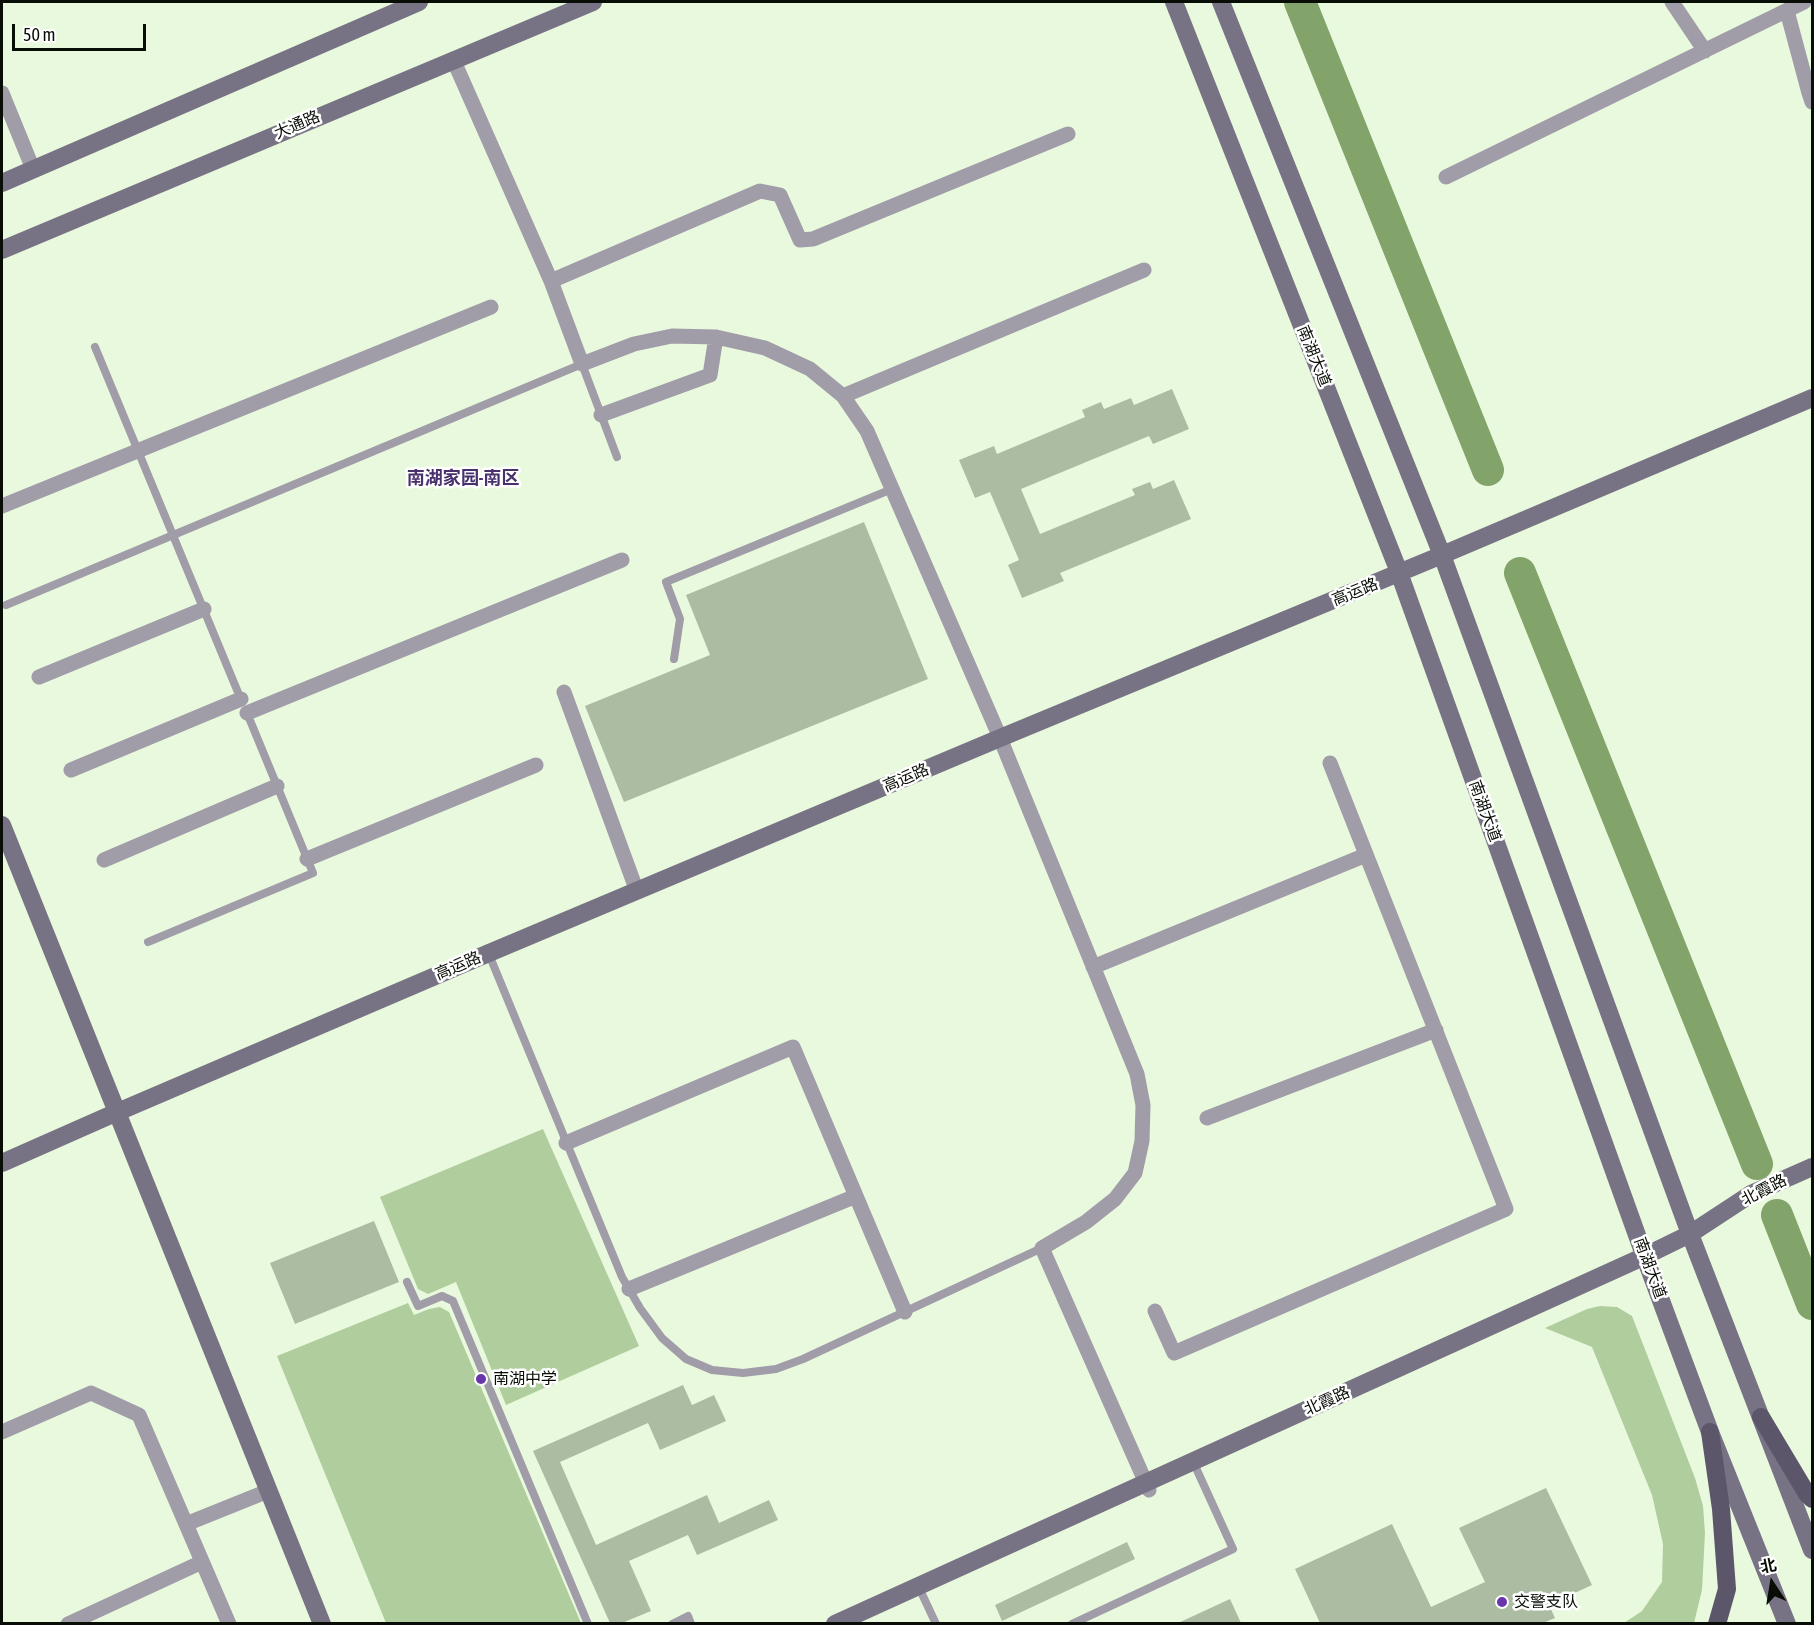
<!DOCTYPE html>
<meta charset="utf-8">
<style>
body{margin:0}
#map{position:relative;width:1814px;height:1625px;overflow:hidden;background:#e9f9de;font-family:"Asap Condensed","Noto Sans SC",sans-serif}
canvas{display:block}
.frame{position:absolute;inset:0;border:3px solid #080d05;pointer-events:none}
.north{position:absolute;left:1742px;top:1553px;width:60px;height:60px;-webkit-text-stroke:4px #fff;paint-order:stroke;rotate:348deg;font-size:16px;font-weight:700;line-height:24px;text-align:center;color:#080d05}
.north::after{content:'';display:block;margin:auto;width:21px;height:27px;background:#080d05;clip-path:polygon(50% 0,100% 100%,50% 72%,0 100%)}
.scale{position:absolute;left:12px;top:24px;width:134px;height:27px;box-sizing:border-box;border:3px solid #080d05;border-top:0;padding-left:8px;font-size:18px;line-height:21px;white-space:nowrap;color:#080d05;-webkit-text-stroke:4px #fff;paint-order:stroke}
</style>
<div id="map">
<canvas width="1814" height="1625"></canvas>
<div class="frame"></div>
<div class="north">北</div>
<div class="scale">50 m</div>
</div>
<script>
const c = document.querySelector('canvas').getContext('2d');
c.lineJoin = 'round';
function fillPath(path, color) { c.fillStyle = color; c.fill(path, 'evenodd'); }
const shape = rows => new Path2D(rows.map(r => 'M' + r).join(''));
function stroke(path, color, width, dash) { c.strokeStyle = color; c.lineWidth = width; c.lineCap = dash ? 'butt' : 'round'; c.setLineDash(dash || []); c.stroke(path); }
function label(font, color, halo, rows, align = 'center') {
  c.font = font + ' "Asap Condensed","Noto Sans SC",sans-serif'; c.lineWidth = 5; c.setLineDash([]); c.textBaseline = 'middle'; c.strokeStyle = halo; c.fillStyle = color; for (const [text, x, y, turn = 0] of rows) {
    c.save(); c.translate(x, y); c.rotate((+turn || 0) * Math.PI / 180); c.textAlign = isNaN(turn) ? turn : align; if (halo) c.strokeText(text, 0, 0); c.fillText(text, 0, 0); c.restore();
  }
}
const green = shape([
 [543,1129,639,1346,506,1405,456,1282,428,1294,418,1289,380,1197],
 [408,1303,414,1315,429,1309,440,1307,449,1312,581,1623,386,1623,277,1356],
 [1600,1306,1617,1307,1632,1316,1695,1478,1703,1506,1705,1533,1702,1590,1694,1623,1624,1623,1642,1611,1662,1582,1663,1544,1652,1495,1592,1347,1545,1328,1587,1309]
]);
const river = shape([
 [1300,2,1488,470],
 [1520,573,1757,1164],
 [1777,1215,1812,1304]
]);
const building = shape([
 [1172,389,1189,429,1153,444,1149,436,1021,489,1040,534,1135,495,1132,489,1150,482,1153,489,1174,480,1191,519,1060,573,1064,581,1022,598,1008,565,1019,560,990,492,975,498,959,460,994,446,997,454,1085,417,1082,410,1101,402,1104,409,1131,398,1134,405],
 [864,522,928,679,624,802,585,706,710,655,686,595],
 [374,1221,399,1282,295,1324,270,1263],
 [683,1385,692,1405,714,1395,726,1421,660,1450,648,1423,560,1462,596,1545,707,1495,719,1523,769,1500,778,1520,697,1555,688,1535,629,1561,651,1611,622,1623,610,1623,533,1451],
 [1546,1488,1592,1585,1549,1605,1555,1618,1543,1623,1320,1623,1295,1569,1392,1524,1431,1607,1485,1582,1459,1528],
 [1127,1542,1135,1559,1002,1621,995,1605],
 [1230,1599,1241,1623,1178,1623]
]);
const lane = shape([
 [95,347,242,702],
 [6,605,582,364,617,457],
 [674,659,680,619,666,582,892,489],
 [148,942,313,873,247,713],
 [488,952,622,1277,640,1308,662,1338,686,1359,712,1370,743,1373,776,1369,803,1359,1042,1248],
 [407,1282,418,1306,442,1296,453,1301,588,1624],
 [922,1594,936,1624],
 [672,1624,688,1616,691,1624],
 [1072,1624,1233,1549,1196,1468]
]);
const street = shape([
 [1672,2,1705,51],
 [1787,11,1809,93,1812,102],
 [453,59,551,281,582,364,634,344,672,336,716,337,765,348,810,369,843,396,867,431,998,733,1137,1074,1143,1105,1142,1141,1135,1173,1115,1199,1086,1222,1042,1248,1149,1490],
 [2,93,33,169],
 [1446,177,1804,2],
 [551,281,760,191,780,195,800,240,813,239,1068,134],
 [843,396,1144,270],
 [601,415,710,375,716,337],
 [2,506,491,307],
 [39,677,204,609],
 [564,692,635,886],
 [247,713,622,560],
 [71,770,241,699],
 [307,859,536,765],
 [104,860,277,786],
 [1093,967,1366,855],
 [1207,1118,1436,1030],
 [566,1143,793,1047,905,1312],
 [629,1289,856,1196],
 [1155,1311,1174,1353,1506,1209,1330,763],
 [2,1432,91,1393,139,1415,229,1624],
 [186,1524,268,1491],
 [68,1624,202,1562]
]);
const secondary = shape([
 [1174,2,1397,567,1647,1263,1710,1432,1787,1624],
 [1221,2,1442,555,1690,1234,1812,1550],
 [2,183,419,2],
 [2,250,593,2],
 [2,825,322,1624],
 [2,1163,106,1117,489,953,1000,738,1442,555,1812,398],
 [835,1624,1645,1256,1690,1234,1751,1194,1812,1167]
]);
const primary = shape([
 [1761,1417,1807,1494,1812,1499],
 [1710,1432,1721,1509,1727,1589,1717,1624]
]);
const markers = [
 [481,1379,6,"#6935ac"],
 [1502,1602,6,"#6935ac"]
];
const streetNames = [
 ["大通路",297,125,-23],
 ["南湖大道",1314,356,68],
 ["高运路",1355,592,-22],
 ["高运路",906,778,-23],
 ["南湖大道",1485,811,70],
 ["高运路",458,966,-23],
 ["北霞路",1764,1190,-27],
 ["南湖大道",1650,1268,70],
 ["北霞路",1327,1401,-24]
];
const poiNames = [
 ["南湖中学",493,1379],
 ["交警支队",1514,1602]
];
const neighbourhoodNames = [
 ["南湖家园-南区",463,478]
];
fillPath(green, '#b0cd9d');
stroke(river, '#82a36a', 32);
fillPath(building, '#acbca2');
stroke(lane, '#a09ca8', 8);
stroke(street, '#a09ca8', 15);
stroke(secondary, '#787384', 18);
stroke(primary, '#5c566a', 18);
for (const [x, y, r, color] of markers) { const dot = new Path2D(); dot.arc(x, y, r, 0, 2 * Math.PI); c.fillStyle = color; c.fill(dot); stroke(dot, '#fff', 2); }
label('16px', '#080d05', '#fff', streetNames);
label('16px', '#080d05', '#fff', poiNames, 'left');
label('bold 18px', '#48316d', '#fff', neighbourhoodNames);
</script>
